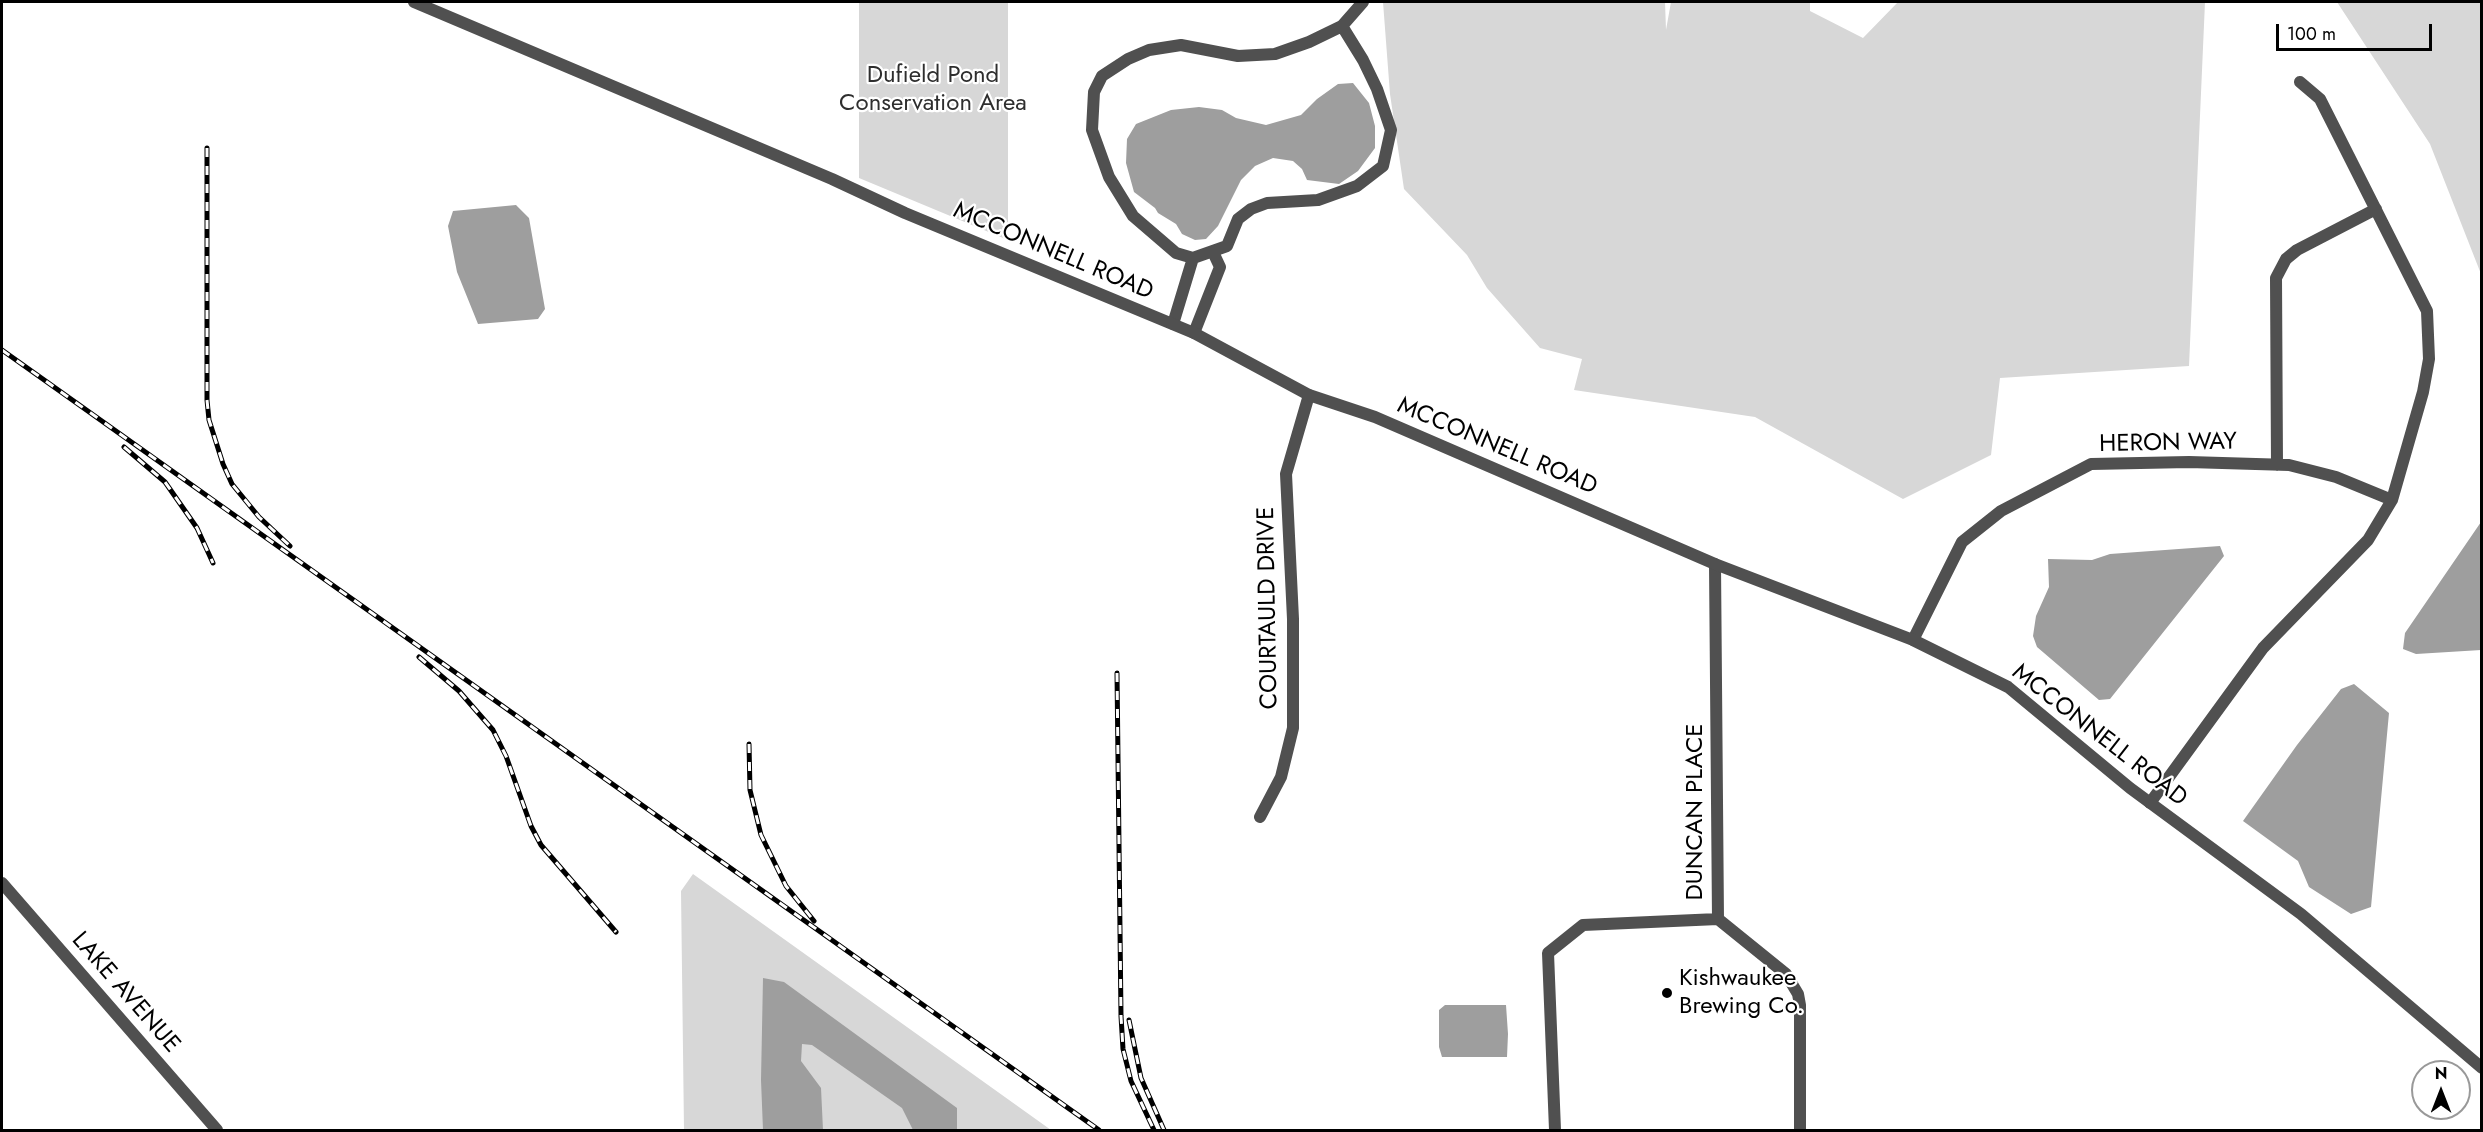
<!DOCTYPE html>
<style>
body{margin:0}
#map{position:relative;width:2483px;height:1132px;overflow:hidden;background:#fff;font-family:Jost,sans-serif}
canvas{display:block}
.frame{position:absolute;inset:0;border:3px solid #000;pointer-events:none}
.north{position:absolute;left:2411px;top:1060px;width:60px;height:60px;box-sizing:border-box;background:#fff;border:2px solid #999;border-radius:50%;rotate:0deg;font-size:16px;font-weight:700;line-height:24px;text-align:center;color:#000}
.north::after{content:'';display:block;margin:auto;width:21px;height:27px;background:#000;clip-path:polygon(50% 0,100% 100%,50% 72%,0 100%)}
.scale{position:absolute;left:2276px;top:24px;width:156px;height:27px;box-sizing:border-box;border:3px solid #000;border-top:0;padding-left:8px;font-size:18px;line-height:21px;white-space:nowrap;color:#000;-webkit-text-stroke:4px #fff;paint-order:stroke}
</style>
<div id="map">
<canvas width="2483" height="1132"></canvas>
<div class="frame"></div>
<div class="north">N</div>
<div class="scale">100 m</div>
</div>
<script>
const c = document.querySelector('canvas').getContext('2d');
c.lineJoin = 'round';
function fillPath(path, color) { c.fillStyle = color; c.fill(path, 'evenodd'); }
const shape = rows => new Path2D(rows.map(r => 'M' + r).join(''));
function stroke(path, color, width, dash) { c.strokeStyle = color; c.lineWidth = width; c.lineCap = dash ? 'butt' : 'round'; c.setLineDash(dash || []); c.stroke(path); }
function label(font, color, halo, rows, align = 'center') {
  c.font = font + ' Jost,sans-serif'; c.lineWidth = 4.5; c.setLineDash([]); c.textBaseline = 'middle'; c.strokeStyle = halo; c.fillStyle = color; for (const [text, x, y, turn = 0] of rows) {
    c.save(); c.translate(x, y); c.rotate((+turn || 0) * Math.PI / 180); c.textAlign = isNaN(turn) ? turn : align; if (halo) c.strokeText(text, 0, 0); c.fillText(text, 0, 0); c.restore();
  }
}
const green = shape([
 [859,2,1008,2,1008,240,859,178],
 [1383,2,1665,2,1666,30,1671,2,1810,2,1810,11,1863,38,1898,2,2205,2,2189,366,2000,378,1991,455,1903,499,1755,417,1574,390,1582,359,1540,348,1487,288,1467,255,1404,189,1390,94],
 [2337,2,2481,2,2481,274,2430,144],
 [693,874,1051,1130,684,1130,681,891]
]);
const water = shape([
 [1353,83,1369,103,1375,126,1375,148,1358,171,1339,184,1307,180,1302,169,1293,161,1273,158,1255,166,1241,180,1218,226,1206,239,1195,240,1182,234,1176,224,1158,213,1155,208,1134,192,1126,163,1127,139,1136,124,1171,110,1199,107,1222,110,1236,118,1266,125,1301,115,1317,99,1338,84],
 [516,205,529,218,545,309,538,319,478,324,457,272,448,226,453,211],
 [2481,522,2481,650,2416,654,2403,649,2405,633],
 [2220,546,2224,556,2110,699,2099,700,2037,647,2033,636,2036,616,2049,587,2048,559,2092,560,2110,554],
 [2354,684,2389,713,2371,907,2351,914,2309,887,2298,861,2243,821,2297,745,2341,689],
 [763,978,784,982,957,1108,957,1130,913,1130,902,1108,812,1045,802,1044,801,1061,821,1088,823,1130,763,1130,761,1080],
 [1445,1005,1506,1005,1508,1034,1507,1057,1442,1057,1439,1047,1439,1010]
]);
const minor = shape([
 [1193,258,1176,253,1133,216,1109,177,1092,130,1094,92,1102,76,1128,59,1149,50,1181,45,1238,56,1275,54,1309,42,1342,26,1363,2],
 [1193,258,1227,246,1238,219,1251,209,1267,203,1318,200,1357,186,1383,166,1391,130,1377,89,1363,60,1342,26],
 [1173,324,1193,258],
 [1194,333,1220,267,1213,252],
 [2277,465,2276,278,2286,259,2297,250,2376,209],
 [1715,564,1718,919],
 [1913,640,1962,542,2001,511,2091,464,2189,462,2289,465,2336,477,2392,500],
 [2150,803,2263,648,2368,540,2392,500,2423,392,2429,359,2427,311,2320,99,2300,82],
 [1260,817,1281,777,1293,728,1293,619,1286,474,1309,395],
 [1718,919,1786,974,1798,994,1800,1005,1800,1130],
 [1555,1130,1548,953,1583,925,1718,919]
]);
const tertiary = shape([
 [414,2,832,179,905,213,1194,333,1309,395,1375,417,1715,564,1913,640,2008,687,2130,788,2301,914,2482,1068],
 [2,883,217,1130]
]);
const rail = shape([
 [207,148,207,400,209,420,223,464,232,484,259,517,290,546],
 [2,350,1099,1130],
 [124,447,165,482,197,528,213,563],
 [419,657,459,691,493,730,506,756,531,826,541,845,616,932],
 [1117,673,1121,1016,1123,1049,1131,1081,1154,1130],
 [749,744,750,790,761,835,786,886,814,921],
 [1129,1020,1141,1078,1164,1130]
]);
const markers = [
 [1667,993,6,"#000"]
];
const parkNames = [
 ["Dufield Pond",933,76],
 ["Conservation Area",933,104]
];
const streetNames = [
 ["MCCONNELL ROAD",1053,252,23],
 ["HERON WAY",2168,444,-1],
 ["MCCONNELL ROAD",1497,447,23],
 ["COURTAULD DRIVE",1269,608,-91],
 ["MCCONNELL ROAD",2099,736,38],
 ["DUNCAN PLACE",1696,812,-90],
 ["LAKE AVENUE",125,993,49]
];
const poiNames = [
 ["Kishwaukee",1679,979],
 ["Brewing Co.",1679,1007]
];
fillPath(green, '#d7d7d7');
fillPath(water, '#9e9e9e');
stroke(minor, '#505050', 12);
stroke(tertiary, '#505050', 12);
stroke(rail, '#000', 5);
stroke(rail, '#fff', 3, [9]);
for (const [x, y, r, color] of markers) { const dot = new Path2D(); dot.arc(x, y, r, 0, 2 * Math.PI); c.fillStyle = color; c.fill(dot); stroke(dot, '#fff', 2); }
label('24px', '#2e2e2e', '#fff', parkNames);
label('24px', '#000', '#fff', streetNames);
label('24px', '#000', '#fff', poiNames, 'left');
</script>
